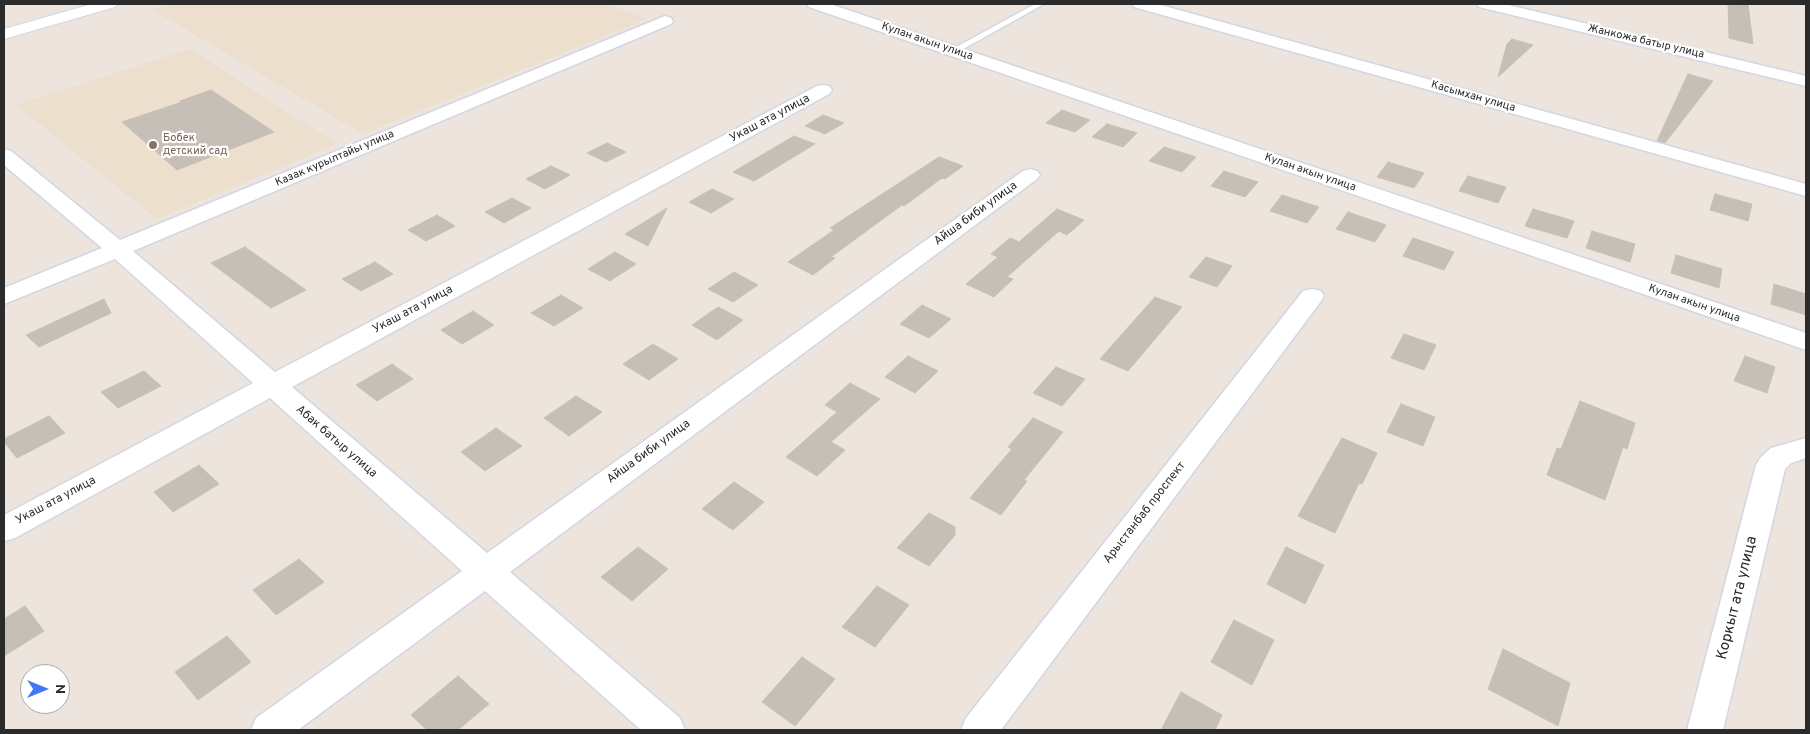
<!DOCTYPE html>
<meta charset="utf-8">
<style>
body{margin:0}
#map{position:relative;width:1810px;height:734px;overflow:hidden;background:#ece4dd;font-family:Overpass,sans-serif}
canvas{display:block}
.frame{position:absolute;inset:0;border:5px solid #2b2b2b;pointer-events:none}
.north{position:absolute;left:20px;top:664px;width:50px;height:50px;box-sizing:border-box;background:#fff;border:1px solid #aaa;border-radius:50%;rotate:90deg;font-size:14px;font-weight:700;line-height:20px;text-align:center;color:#2b2b2b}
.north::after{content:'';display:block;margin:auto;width:18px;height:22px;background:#4176f5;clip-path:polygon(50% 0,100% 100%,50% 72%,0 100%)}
</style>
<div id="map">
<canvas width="1810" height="734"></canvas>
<div class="frame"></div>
<div class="north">N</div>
</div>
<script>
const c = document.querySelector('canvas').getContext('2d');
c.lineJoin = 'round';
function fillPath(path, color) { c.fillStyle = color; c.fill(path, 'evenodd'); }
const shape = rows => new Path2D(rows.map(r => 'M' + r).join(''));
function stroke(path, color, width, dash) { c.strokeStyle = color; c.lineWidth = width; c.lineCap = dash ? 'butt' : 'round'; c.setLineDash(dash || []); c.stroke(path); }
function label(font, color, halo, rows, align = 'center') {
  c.font = font + ' Overpass,sans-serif'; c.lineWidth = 4.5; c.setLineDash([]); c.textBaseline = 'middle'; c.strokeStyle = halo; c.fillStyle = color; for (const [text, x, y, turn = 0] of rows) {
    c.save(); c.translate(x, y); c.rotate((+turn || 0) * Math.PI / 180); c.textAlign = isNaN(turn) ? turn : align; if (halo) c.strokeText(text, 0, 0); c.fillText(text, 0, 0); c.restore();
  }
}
const education = shape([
 [174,4,607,4,646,19,363,134,153,10],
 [190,49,337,144,157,219,16,105]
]);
const building = shape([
 [1728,4,1748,4,1753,44,1729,38,1728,4],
 [1512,39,1533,45,1498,77,1507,44,1512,39],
 [1688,74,1713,81,1665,143,1657,141,1688,74],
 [211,90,274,132,177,170,122,122,182,102,180,101,211,90],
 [1062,110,1090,120,1075,132,1046,123,1062,110],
 [823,115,844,123,825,134,805,126,823,115],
 [1107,124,1137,133,1123,147,1092,137,1107,124],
 [794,136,815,144,754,181,733,172,794,136],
 [607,143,626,152,606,162,587,153,607,143],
 [1164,147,1196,157,1182,172,1149,161,1164,147],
 [939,157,963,166,945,179,942,178,904,206,902,205,831,257,835,258,813,275,788,262,834,230,830,228,939,157],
 [1388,162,1424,173,1414,188,1377,177,1388,162],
 [551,166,570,175,545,189,526,179,551,166],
 [1224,171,1258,182,1245,197,1211,186,1224,171],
 [1468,176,1506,187,1498,203,1459,191,1468,176],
 [712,189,734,199,711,213,689,202,712,189],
 [1715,194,1752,204,1748,221,1710,210,1715,194],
 [1282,195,1319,207,1307,223,1270,211,1282,195],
 [512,198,531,208,504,223,485,212,512,198],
 [667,208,648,246,625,234,667,208],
 [1057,209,1084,220,1067,235,1059,231,1007,277,1013,279,994,297,966,284,998,257,991,254,1010,238,1019,242,1057,209],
 [1533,209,1574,221,1567,238,1525,226,1533,209],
 [1348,212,1386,225,1375,242,1336,229,1348,212],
 [437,215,455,226,426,241,408,230,437,215],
 [1592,231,1635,244,1630,262,1586,248,1592,231],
 [1413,238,1454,252,1444,270,1403,256,1413,238],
 [245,247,306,290,271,308,211,263,245,247],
 [615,252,636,264,610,281,588,269,615,252],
 [1676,255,1722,269,1719,288,1671,273,1676,255],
 [1206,257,1232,266,1217,287,1189,277,1206,257],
 [375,262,393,274,361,291,342,279,375,262],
 [734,272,758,285,733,302,708,289,734,272],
 [1774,284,1806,294,1806,315,1771,304,1774,284],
 [561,295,583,308,554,326,531,313,561,295],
 [1155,297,1182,307,1128,371,1100,359,1155,297],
 [104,299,111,313,39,347,26,335,104,299],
 [922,305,951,319,929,338,900,324,922,305],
 [718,307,743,320,717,340,692,325,718,307],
 [473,311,494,325,462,344,441,330,473,311],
 [1404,334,1436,345,1424,370,1391,358,1404,334],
 [653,344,678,359,649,380,623,364,653,344],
 [908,356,938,371,915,393,885,377,908,356],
 [1745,356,1775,367,1767,393,1734,381,1745,356],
 [392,364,413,379,377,401,356,385,392,364],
 [1056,367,1085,379,1062,406,1033,393,1056,367],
 [144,371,161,386,118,408,101,392,144,371],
 [850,383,880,399,831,442,845,450,817,476,786,457,837,412,825,405,850,383],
 [576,396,602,412,569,436,544,418,576,396],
 [1580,401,1635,423,1627,449,1623,447,1605,500,1547,475,1557,448,1561,449,1580,401],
 [1401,404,1435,417,1423,446,1387,432,1401,404],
 [49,416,65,433,17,458,4,442,4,439,49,416],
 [1033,418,1063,432,1024,480,1027,481,1001,515,970,498,1012,449,1008,447,1033,418],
 [496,428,522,446,485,471,461,452,496,428],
 [1342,438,1377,453,1362,484,1359,483,1335,533,1298,516,1342,438],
 [199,465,219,484,173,512,154,492,199,465],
 [734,482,764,502,733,530,702,509,734,482],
 [929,513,955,527,955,535,929,566,897,548,929,513],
 [638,547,668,569,632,601,601,577,638,547],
 [1286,547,1324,565,1305,604,1267,584,1286,547],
 [299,559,324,582,276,615,253,590,299,559],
 [877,586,909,605,875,647,842,627,877,586],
 [25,606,44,631,4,656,4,619,25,606],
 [1234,620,1274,640,1252,685,1211,662,1234,620],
 [227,636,251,662,198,700,175,672,227,636],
 [1503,649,1570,683,1558,726,1488,689,1503,649],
 [802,657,835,679,795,726,762,702,802,657],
 [458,676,489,704,458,730,427,730,411,715,458,676],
 [1181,692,1222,715,1215,730,1161,730,1181,692]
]);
const service = shape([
 [1035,4,1044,4,956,53,949,51,1035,4]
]);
const minor = shape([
 [807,4,830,4,1806,333,1806,350,809,7,807,4],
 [1132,4,1157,4,1806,184,1806,196,1134,7,1132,4],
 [1477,4,1504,4,1806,76,1806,86,1479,7,1477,4],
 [665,16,671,18,673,21,671,24,133,251,275,372,817,86,823,85,829,86,832,90,829,94,292,387,487,553,1023,171,1030,169,1037,171,1040,175,1037,179,510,572,680,718,685,730,641,730,485,591,298,730,251,730,256,718,462,571,270,398,15,538,4,541,4,515,253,383,115,259,4,304,4,288,102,248,4,165,4,149,11,151,120,240,665,16],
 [1312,289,1321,291,1324,296,1321,301,1001,730,961,730,966,718,1303,291,1312,289],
 [1806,438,1806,458,1791,463,1785,469,1723,730,1687,730,1756,465,1761,457,1771,448,1806,438]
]);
const tertiary = shape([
 [92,4,117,4,115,7,4,39,4,29,92,4]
]);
const markers = [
 [153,145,5,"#8d6e63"]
];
const farStreetnames = [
 ["Кулан акын улица",927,42,19],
 ["Жанкожа батыр улица",1646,42,13],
 ["Касымхан улица",1473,97,16],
 ["Казак курылтайы улица",335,159,-23],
 ["Кулан акын улица",1310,173,19],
 ["Кулан акын улица",1694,304,19]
];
const farEducationnames = [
 ["Бобек",163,139],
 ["детский сад",163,152]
];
const streetNames = [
 ["Укаш ата улица",770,119,-28],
 ["Айша биби улица",976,214,-36],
 ["Укаш ата улица",413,310,-28],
 ["Абак батыр улица",336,442,41],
 ["Айша биби улица",649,452,-36],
 ["Укаш ата улица",56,501,-28],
 ["Арыстанбаб проспект",1145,513,-52]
];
const nearStreetnames = [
 ["Коркыт ата улица",1738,598,-76]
];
fillPath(education, '#eddfcd');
fillPath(building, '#c5bfb8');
stroke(building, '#c7c0b7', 1);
stroke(service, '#d2d7e3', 3);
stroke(minor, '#d2d7e3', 3);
stroke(tertiary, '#d2d7e3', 2);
fillPath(service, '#fff');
fillPath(minor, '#fff');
fillPath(tertiary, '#fff');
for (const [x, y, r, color] of markers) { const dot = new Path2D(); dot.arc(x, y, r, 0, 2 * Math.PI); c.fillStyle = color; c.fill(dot); stroke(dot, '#fff', 2); }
label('11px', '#2b2b2b', '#fff', farStreetnames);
label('11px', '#785e54', '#fff', farEducationnames, 'left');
label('12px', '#2b2b2b', '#fff', streetNames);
label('15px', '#2b2b2b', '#fff', nearStreetnames);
</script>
